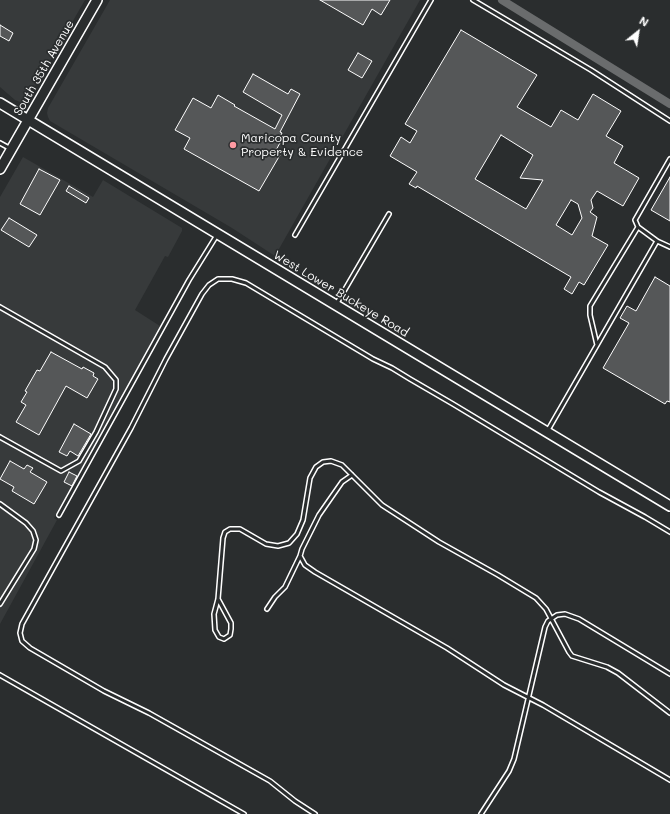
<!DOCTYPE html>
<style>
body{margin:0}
#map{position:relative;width:670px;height:814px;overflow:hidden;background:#2a2d2e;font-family:Mali,sans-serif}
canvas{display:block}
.north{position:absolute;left:618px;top:12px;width:40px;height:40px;-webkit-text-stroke:3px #2a2d2e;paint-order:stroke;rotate:30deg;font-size:11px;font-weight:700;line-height:16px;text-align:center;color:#fff}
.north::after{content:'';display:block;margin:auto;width:14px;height:18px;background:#fff;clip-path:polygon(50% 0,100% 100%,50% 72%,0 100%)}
</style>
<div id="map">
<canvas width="670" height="814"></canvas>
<div class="north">N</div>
</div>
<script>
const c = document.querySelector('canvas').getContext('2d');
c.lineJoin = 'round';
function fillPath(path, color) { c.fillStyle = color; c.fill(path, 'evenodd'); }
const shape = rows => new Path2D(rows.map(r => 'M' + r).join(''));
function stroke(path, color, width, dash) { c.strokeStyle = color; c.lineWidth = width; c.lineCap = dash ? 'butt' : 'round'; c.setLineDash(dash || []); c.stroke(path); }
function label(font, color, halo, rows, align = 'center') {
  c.font = font + ' Mali,sans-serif'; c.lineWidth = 3.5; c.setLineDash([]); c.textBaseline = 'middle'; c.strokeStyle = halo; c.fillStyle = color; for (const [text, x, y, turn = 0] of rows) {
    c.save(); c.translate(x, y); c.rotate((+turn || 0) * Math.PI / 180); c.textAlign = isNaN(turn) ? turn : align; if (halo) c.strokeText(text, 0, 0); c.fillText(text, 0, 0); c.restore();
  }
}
const built = shape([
 [0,0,85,0,29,97,24,101,20,102,15,100,0,87],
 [110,0,420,0,275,256,232,228,50,121,48,117,47,113,48,108],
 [23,157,93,197,103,180,182,228,182,231,168,257,165,256,135,310,160,326,54,518,57,520,0,624,0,197]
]);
const canal = shape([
 [502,0,670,104]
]);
const building = shape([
 [320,0,390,0,381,15,372,9,363,25,320,0],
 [0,25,13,33,9,41,0,36,0,25],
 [461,30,537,75,517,107,551,127,561,110,578,120,593,94,621,111,606,136,623,146,614,163,639,178,623,206,597,191,591,200,593,208,590,212,597,217,592,236,608,245,584,285,579,282,572,294,564,289,571,277,417,186,416,188,409,184,417,172,390,156,401,137,410,143,417,131,405,124,461,30],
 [501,135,533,155,520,178,543,180,526,209,475,179,501,135],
 [571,200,578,204,582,218,572,235,556,225,571,200],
 [358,53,372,61,362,78,348,70,358,53],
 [253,74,288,94,291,89,300,94,280,132,282,133,279,139,281,141,275,152,280,155,259,191,184,149,190,138,175,130,193,98,211,108,218,95,235,105,234,106,275,129,282,115,243,92,253,74],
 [39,169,60,180,40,215,20,204,39,169],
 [670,177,670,221,651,210,670,177],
 [69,186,89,198,86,203,66,191,69,186],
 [9,218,37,235,29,247,1,230,9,218],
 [655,277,670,286,670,402,667,401,665,404,603,368,629,323,620,318,627,306,636,311,655,277],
 [51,352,82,369,83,367,94,373,93,376,98,379,87,398,66,386,39,435,16,422,26,405,21,402,27,392,25,391,37,370,40,371,51,352],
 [74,424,91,434,78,456,70,451,67,456,59,452,74,424],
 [10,461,24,469,27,465,33,468,30,472,47,482,34,504,12,491,14,487,0,479,10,461],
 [69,472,77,476,72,486,64,482,69,472]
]);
const service = shape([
 [473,0,591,70,670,121],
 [0,143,11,149],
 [295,235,431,0],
 [657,241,638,227,635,220,670,159],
 [337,303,389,214],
 [0,307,105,367,116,380,116,389,96,432,79,461,61,471,0,437],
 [597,345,590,315,590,306,638,227],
 [548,430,657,241,670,247],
 [352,475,342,482,319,515,302,549,300,556,305,565,315,572,447,648,504,685,543,705,670,780],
 [0,504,26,523,33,531,36,540,34,549,0,604],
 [59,515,189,280,217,235],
 [218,599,231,623,231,629,230,635,224,639,219,637,215,630,214,614,218,599,223,538,225,532,230,529,240,529,266,544,278,546,289,543,297,534,303,520,310,478,316,467,323,462,331,461,342,465,382,505,439,542,498,575,536,598,546,609,569,652,572,656,607,667,618,673,670,713],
 [267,609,275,597,285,587,300,556],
 [0,675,244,814],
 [315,814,295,801,270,781,149,713,104,691,30,648,22,641,20,633,22,624,131,428,166,359,202,294,209,285,218,279,232,279,246,283,373,359,392,368,410,379,453,404,599,492,645,517,670,532],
 [481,814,509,771,514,759,545,627,548,621,557,615,565,614,579,619,670,674]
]);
const secondary = shape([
 [0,103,670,506],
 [0,169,97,0]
]);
const markers = [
 [233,145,4,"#ff9aa2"]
];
const streetNames = [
 ["South 35th Avenue",44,68,-60],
 ["West Lower Buckeye Road",341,294,31]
];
const poiNames = [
 ["Maricopa County",241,138],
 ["Property & Evidence",241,152]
];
fillPath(built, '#373a3b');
stroke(canal, '#6a6c6d', 8);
fillPath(building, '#555758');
stroke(building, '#fff', 1);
stroke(service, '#fff', 6);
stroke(secondary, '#fff', 12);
stroke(service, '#2a2d2e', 3);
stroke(secondary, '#2a2d2e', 9);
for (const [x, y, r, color] of markers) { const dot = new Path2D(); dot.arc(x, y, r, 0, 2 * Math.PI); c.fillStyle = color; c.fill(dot); stroke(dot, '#2a2d2e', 1.5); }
label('12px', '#fff', '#2a2d2e', streetNames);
label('12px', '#fff', '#2a2d2e', poiNames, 'left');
</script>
